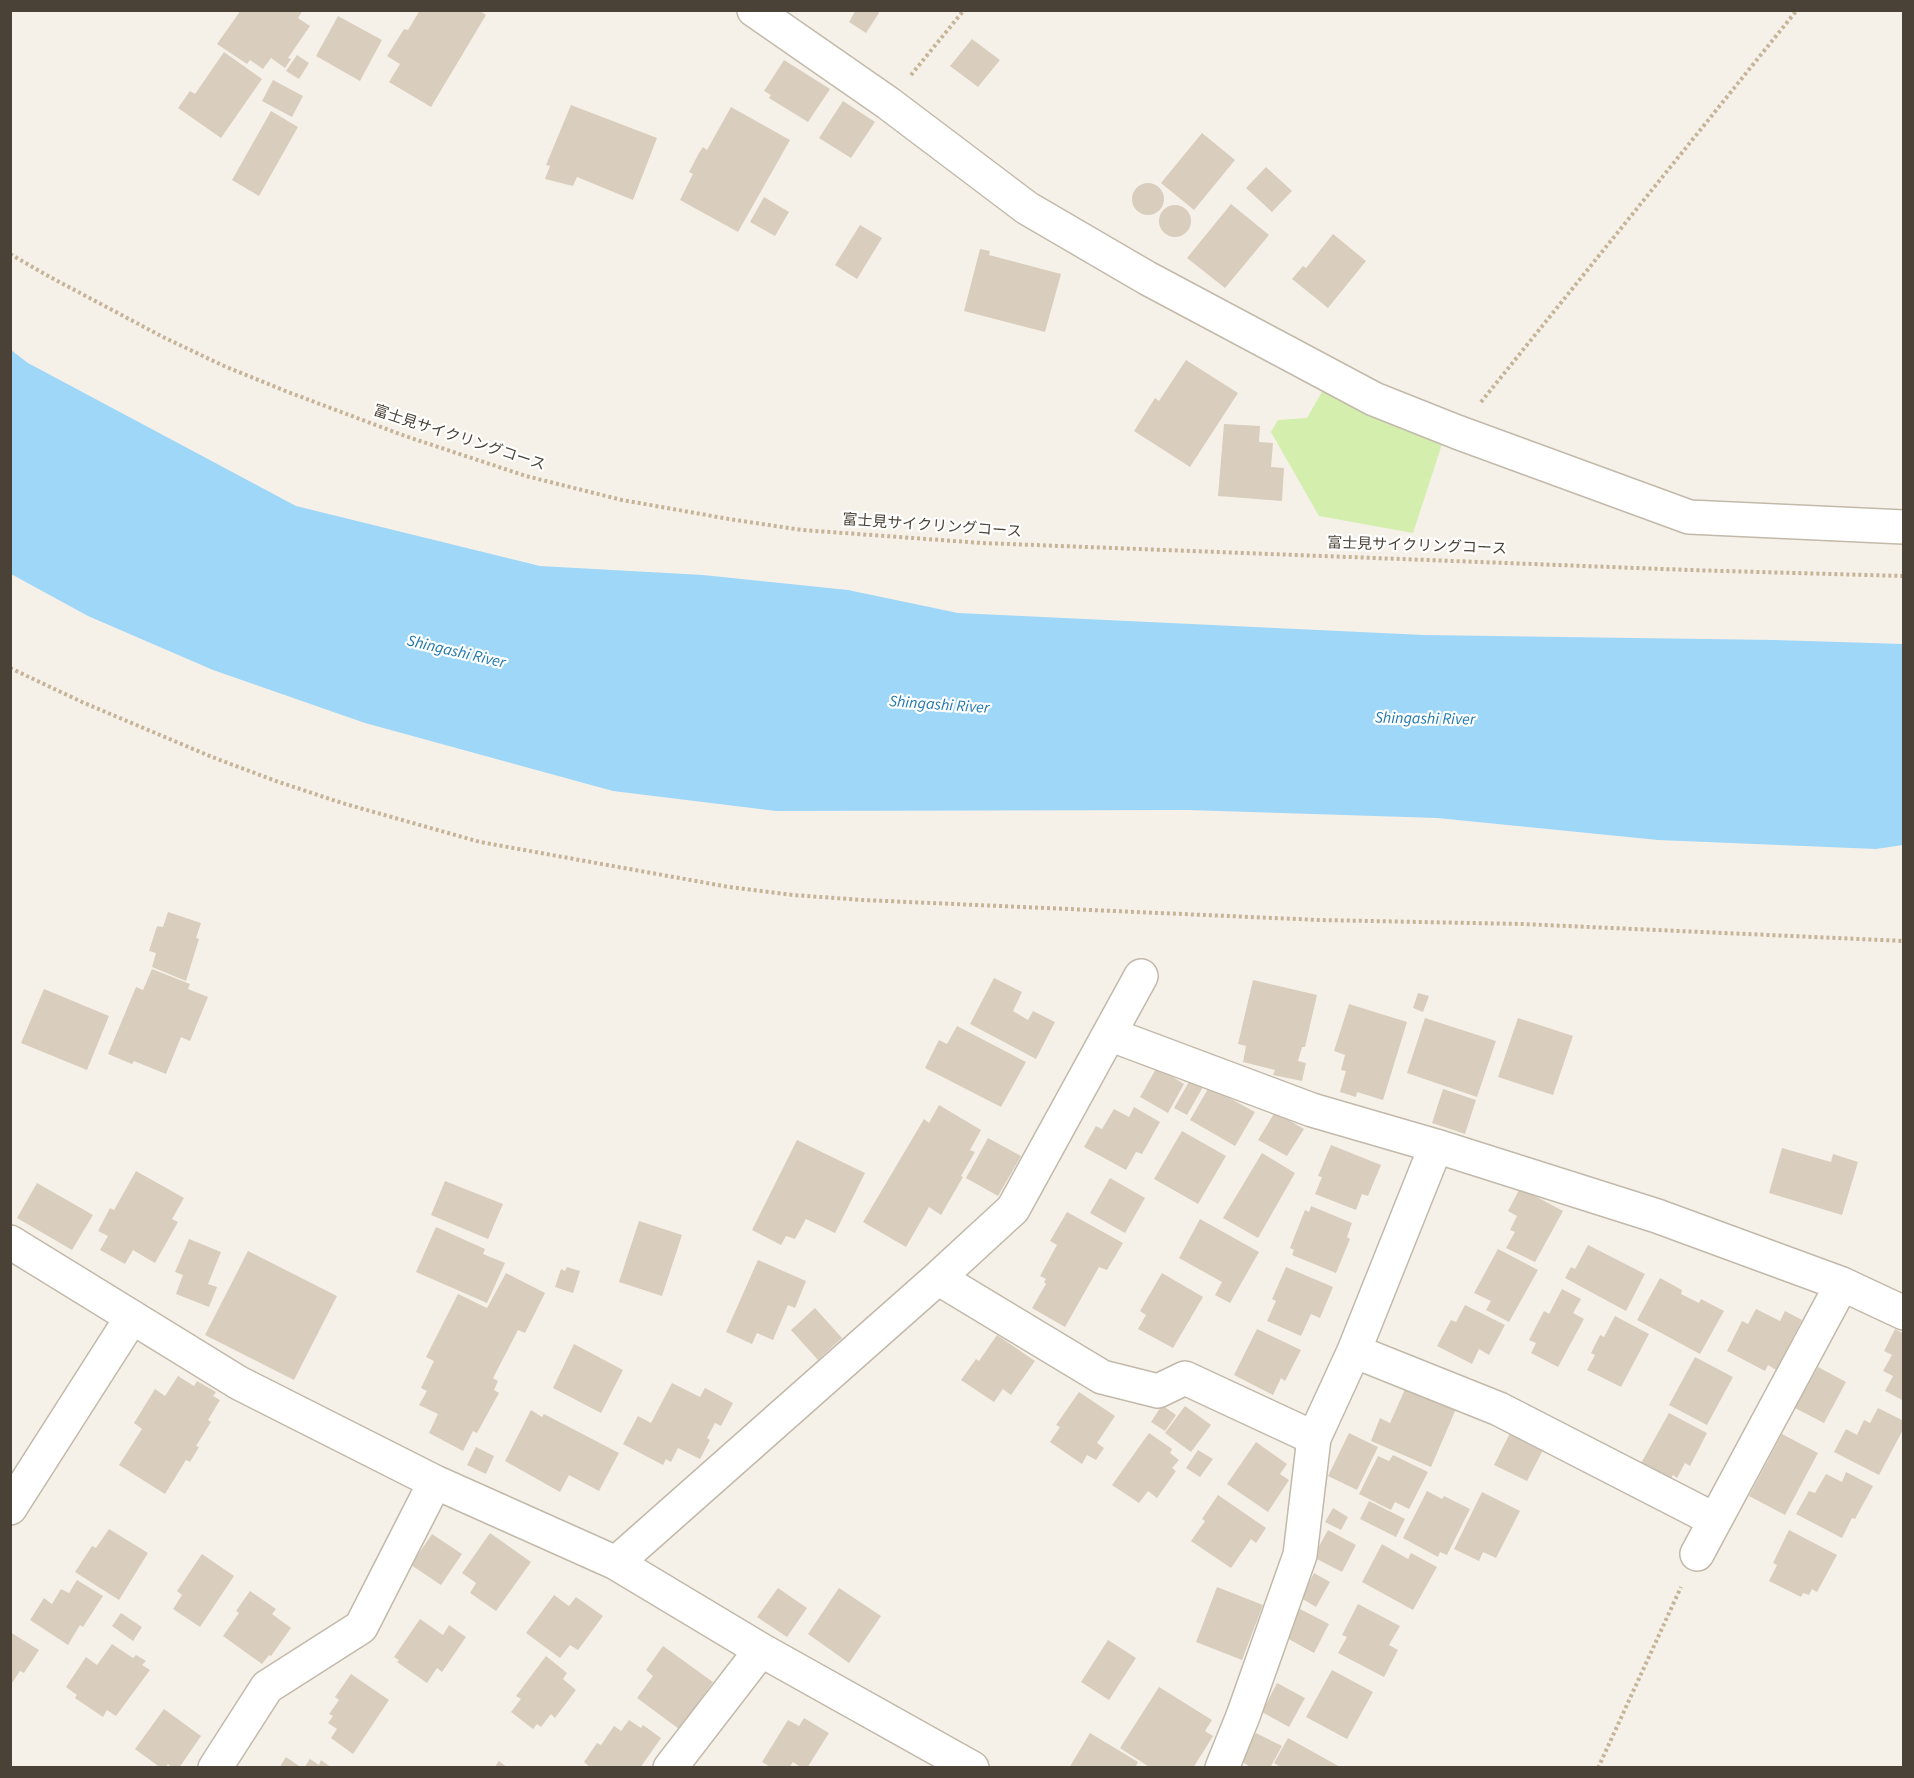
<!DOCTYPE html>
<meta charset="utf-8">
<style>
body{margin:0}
#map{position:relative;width:1914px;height:1778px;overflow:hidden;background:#f6f1e8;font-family:"Source Sans 3",sans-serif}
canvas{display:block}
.frame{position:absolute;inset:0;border:12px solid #4a4236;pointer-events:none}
</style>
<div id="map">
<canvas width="1914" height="1778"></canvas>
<div class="frame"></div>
</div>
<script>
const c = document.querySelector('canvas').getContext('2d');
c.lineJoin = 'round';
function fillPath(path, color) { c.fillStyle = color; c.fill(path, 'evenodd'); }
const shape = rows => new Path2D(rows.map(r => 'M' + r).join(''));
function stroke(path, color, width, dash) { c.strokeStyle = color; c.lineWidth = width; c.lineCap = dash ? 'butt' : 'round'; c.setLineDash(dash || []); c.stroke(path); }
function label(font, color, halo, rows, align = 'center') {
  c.font = font + ' "Source Sans 3","Noto Sans JP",sans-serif'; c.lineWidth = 4.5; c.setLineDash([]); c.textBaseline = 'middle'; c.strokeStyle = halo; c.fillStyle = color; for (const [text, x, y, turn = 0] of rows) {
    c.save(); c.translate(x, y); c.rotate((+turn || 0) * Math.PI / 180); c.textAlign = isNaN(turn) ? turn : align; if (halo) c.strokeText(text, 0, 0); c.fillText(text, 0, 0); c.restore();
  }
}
const green = shape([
 [1323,390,1382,419,1442,444,1413,533,1319,516,1271,432,1278,420,1307,418]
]);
const water = shape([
 [11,350,28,363,296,506,540,566,703,575,848,590,958,613,1424,635,1775,640,1903,644,1903,845,1876,849,1658,840,1437,818,1188,810,776,811,613,791,365,723,213,670,88,616,11,574]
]);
const building = shape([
 [241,10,303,10,298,18,310,26,288,58,291,59,285,68,271,58,263,69,250,60,247,64,217,44],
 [420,10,479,10,486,15,431,107,389,82,400,64,387,56,404,29,408,30],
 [856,10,876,10,879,13,866,33,849,22],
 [338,16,382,40,360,81,316,56],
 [972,39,1000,60,978,87,950,66],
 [224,52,262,79,221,138,178,108,190,91,195,94],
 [297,55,309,63,299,79,286,71],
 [784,60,830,89,808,122,769,98,771,95,764,91],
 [273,80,303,96,292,117,262,101],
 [843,101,875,122,851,158,819,138],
 [571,105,657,138,633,200,577,177,573,186,545,179,550,166,546,165],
 [731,107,790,140,738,232,680,200,693,174,689,172,699,153,703,147,707,150],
 [271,111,298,127,259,196,232,180],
 [1202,133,1235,160,1194,210,1161,183],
 [1266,167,1292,191,1272,212,1246,188],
 '1132 199a16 16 0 1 1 32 0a16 16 0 1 1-32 0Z',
 [764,197,789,212,775,236,750,222],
 [1231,204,1269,235,1225,288,1187,258],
 '1159 221a16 16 0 1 1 32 0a16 16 0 1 1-32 0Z',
 [860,225,882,238,857,279,835,265],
 [1333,234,1366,261,1328,308,1292,279,1303,266,1306,268],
 [980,249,990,251,989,255,1061,274,1045,332,964,311],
 [1186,360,1238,393,1190,467,1134,431,1155,398,1159,401],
 [1224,424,1260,426,1259,442,1273,443,1271,467,1284,468,1282,501,1218,496],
 [168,912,201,923,196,938,199,939,186,981,152,967,156,953,149,951,157,926,163,927],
 [152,969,190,984,188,989,208,997,190,1041,181,1037,166,1074,134,1061,132,1064,108,1054,136,987,143,990],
 [994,978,1022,992,1013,1011,1028,1020,1033,1011,1055,1022,1036,1059,970,1024],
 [1253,980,1317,995,1305,1047,1302,1047,1298,1061,1306,1063,1302,1081,1273,1075,1275,1070,1243,1062,1246,1046,1238,1044],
 [44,989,109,1016,87,1070,21,1043],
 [1418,993,1429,996,1423,1012,1413,1008],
 [1349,1004,1407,1022,1383,1100,1357,1092,1356,1097,1340,1092,1346,1071,1341,1070,1345,1055,1334,1051],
 [1425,1018,1496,1041,1477,1097,1407,1073],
 [1518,1018,1573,1036,1553,1095,1498,1077],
 [957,1026,1026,1062,1001,1107,925,1068,939,1040,947,1044],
 [1157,1067,1184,1084,1168,1113,1140,1097],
 [1190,1080,1203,1087,1187,1115,1174,1108],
 [1209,1087,1255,1112,1235,1146,1190,1120],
 [1443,1089,1476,1100,1465,1134,1432,1123],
 [939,1105,981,1130,970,1150,975,1152,961,1176,963,1177,941,1215,929,1207,906,1247,863,1222,924,1119,929,1123],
 [1134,1107,1160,1122,1142,1154,1136,1152,1126,1170,1084,1147,1096,1126,1102,1129,1114,1109,1129,1117],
 [1275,1112,1304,1129,1287,1156,1258,1140],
 [1182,1131,1226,1156,1198,1204,1154,1179],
 [988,1138,1021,1156,998,1196,966,1178],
 [797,1140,865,1173,835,1233,806,1219,795,1239,786,1236,781,1245,752,1230],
 [1331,1145,1381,1165,1368,1196,1362,1194,1356,1210,1315,1194,1322,1177,1318,1176],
 [1782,1148,1831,1162,1833,1154,1858,1162,1842,1215,1769,1193],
 [1262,1153,1295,1173,1258,1238,1223,1218],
 [136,1171,184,1198,172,1219,178,1222,155,1263,133,1250,125,1264,100,1250,108,1236,98,1231,110,1208,114,1210],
 [1110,1178,1145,1198,1125,1233,1090,1213],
 [445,1181,503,1204,488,1239,431,1215],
 [37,1183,93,1215,72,1250,17,1218],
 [1520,1188,1563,1211,1535,1262,1506,1248,1515,1232,1510,1230,1517,1216,1508,1211],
 [1311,1206,1352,1223,1347,1237,1350,1239,1336,1273,1292,1255,1294,1250,1290,1248,1305,1210,1309,1212],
 [1067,1212,1123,1243,1107,1270,1099,1267,1065,1327,1032,1308,1046,1284,1044,1282,1046,1279,1040,1276,1057,1245,1050,1241],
 [1200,1219,1259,1252,1230,1303,1215,1295,1222,1282,1179,1258],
 [639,1221,682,1235,662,1296,619,1282],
 [436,1227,485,1249,483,1254,505,1263,487,1303,416,1272],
 [189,1239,221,1252,208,1284,217,1287,209,1307,176,1294,183,1275,175,1272],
 [1588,1245,1645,1274,1626,1311,1565,1278,1571,1267,1575,1269],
 [1498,1249,1538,1270,1509,1322,1486,1310,1491,1301,1474,1293],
 [248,1251,337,1296,294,1380,205,1335],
 [758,1260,806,1281,795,1308,788,1305,773,1340,757,1333,752,1344,726,1332],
 [567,1267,580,1271,573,1293,555,1287,561,1269,565,1271],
 [1286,1267,1333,1287,1320,1318,1311,1314,1301,1336,1267,1321,1276,1301,1272,1299],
 [506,1273,545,1293,525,1333,518,1330,493,1378,498,1381,494,1390,499,1393,477,1433,473,1431,463,1451,429,1433,438,1414,419,1405,427,1391,421,1388,434,1361,426,1357,458,1294,487,1308],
 [1162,1273,1203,1297,1173,1348,1138,1329,1146,1315,1140,1311],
 [1660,1278,1682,1290,1681,1294,1699,1303,1701,1299,1724,1311,1700,1354,1637,1320],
 [1562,1289,1581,1299,1573,1313,1584,1319,1558,1367,1531,1353,1536,1343,1529,1340,1544,1311,1549,1314],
 [1465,1305,1505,1325,1489,1355,1479,1349,1472,1364,1437,1346,1451,1320,1456,1322],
 [815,1308,842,1338,818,1360,791,1330],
 [1756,1309,1780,1321,1785,1311,1802,1320,1776,1370,1768,1365,1765,1371,1727,1351,1742,1321,1748,1324],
 [1615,1316,1649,1334,1621,1387,1587,1370,1595,1355,1591,1353,1600,1335,1604,1337],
 [1257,1329,1301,1350,1285,1381,1281,1378,1273,1395,1234,1375],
 [1895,1329,1904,1334,1904,1401,1885,1391,1893,1376,1883,1371,1892,1355,1884,1351],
 [997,1335,1035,1361,1011,1395,1003,1389,994,1402,961,1380,976,1359,979,1361],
 [574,1344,623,1370,601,1413,553,1388],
 [1695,1357,1733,1377,1707,1425,1669,1405],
 [1818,1367,1846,1382,1824,1423,1795,1408],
 [178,1376,194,1386,197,1381,216,1392,213,1396,220,1400,208,1420,211,1422,196,1446,199,1447,190,1462,186,1460,165,1494,119,1465,142,1429,134,1423,155,1389,165,1396],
 [672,1383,700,1397,705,1388,733,1403,721,1426,715,1423,707,1438,710,1440,700,1459,678,1448,671,1462,666,1459,663,1465,623,1444,638,1416,651,1423],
 [1406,1387,1456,1409,1431,1467,1371,1441,1380,1418,1390,1423],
 [1079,1392,1115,1416,1097,1443,1104,1448,1096,1460,1087,1455,1082,1464,1050,1442,1060,1427,1056,1425],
 [1162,1405,1176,1415,1165,1431,1151,1422],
 [1185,1406,1211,1425,1191,1452,1165,1433],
 [1878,1408,1904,1421,1904,1428,1879,1475,1834,1452,1846,1429,1857,1435,1864,1420,1870,1423],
 [531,1410,542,1417,544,1414,619,1453,599,1491,569,1475,560,1492,505,1461],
 [1669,1413,1707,1433,1690,1466,1685,1463,1677,1478,1673,1475,1670,1480,1640,1465],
 [1511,1431,1544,1448,1527,1481,1494,1465],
 [1149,1433,1172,1449,1170,1453,1179,1460,1172,1468,1176,1471,1157,1498,1148,1491,1139,1503,1112,1485],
 [1349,1433,1378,1447,1357,1490,1328,1476],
 [1782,1434,1818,1453,1785,1515,1749,1496],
 [1256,1442,1287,1464,1280,1474,1289,1480,1268,1512,1227,1484],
 [476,1447,494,1456,486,1474,467,1465],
 [1198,1450,1213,1459,1200,1477,1186,1468],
 [1393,1455,1428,1472,1409,1509,1395,1502,1391,1510,1359,1494,1378,1456,1389,1461],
 [1846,1472,1873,1486,1855,1519,1852,1518,1842,1538,1796,1514,1809,1491,1815,1493,1826,1474,1842,1482],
 [1427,1491,1442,1499,1444,1496,1470,1509,1447,1555,1440,1552,1438,1557,1403,1538],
 [1482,1492,1520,1511,1496,1558,1483,1552,1479,1561,1454,1549],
 [1218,1495,1266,1528,1256,1543,1251,1539,1231,1568,1191,1541,1205,1521,1202,1519],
 [1369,1501,1405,1519,1396,1537,1360,1519],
 [1333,1508,1348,1517,1341,1530,1325,1522],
 [109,1529,148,1553,119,1600,75,1572,92,1546,96,1548],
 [1328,1530,1356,1545,1342,1572,1313,1557],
 [1789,1530,1837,1555,1817,1592,1812,1589,1809,1595,1803,1593,1801,1597,1769,1581,1777,1565,1773,1563],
 [490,1533,531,1562,496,1611,470,1593,476,1583,462,1573],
 [432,1534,462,1554,441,1585,411,1565],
 [1382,1544,1408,1559,1411,1553,1437,1567,1413,1610,1362,1582],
 [202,1554,234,1576,200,1627,173,1609,182,1595,177,1591],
 [1314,1573,1330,1582,1316,1607,1301,1598],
 [77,1580,103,1596,83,1627,80,1625,68,1645,30,1620,44,1598,52,1604,61,1589,69,1593],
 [1217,1587,1263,1605,1242,1660,1196,1642],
 [778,1588,807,1608,787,1637,757,1617],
 [839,1588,881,1616,849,1663,808,1634],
 [250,1591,276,1609,272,1614,291,1628,271,1656,269,1655,262,1664,223,1636,239,1613,236,1611],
 [554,1595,569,1606,576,1597,603,1616,578,1650,570,1645,560,1658,526,1633],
 [1358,1604,1400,1626,1389,1645,1398,1650,1384,1677,1338,1653,1347,1637,1342,1635],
 [1300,1609,1329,1624,1314,1653,1285,1637],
 [121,1613,142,1627,133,1641,112,1626],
 [420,1619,443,1635,449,1625,466,1637,442,1672,437,1668,427,1683,397,1662,399,1660,394,1657],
 [10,1632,39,1650,24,1673,20,1671,10,1686],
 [1108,1640,1136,1658,1109,1700,1081,1682],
 [112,1644,133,1658,136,1655,146,1661,142,1665,150,1670,116,1716,107,1710,103,1717,75,1698,77,1695,66,1687,86,1657,97,1665],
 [663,1646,713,1682,679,1729,637,1698,653,1676,646,1670],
 [546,1656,567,1673,563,1679,576,1690,555,1718,551,1714,541,1727,537,1724,533,1729,511,1712,521,1699,516,1696],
 [1332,1670,1373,1692,1347,1739,1306,1717],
 [351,1674,389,1700,353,1754,331,1738,337,1729,328,1723,333,1716,329,1714,339,1700,335,1697],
 [1277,1683,1305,1698,1289,1727,1262,1712],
 [1159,1687,1212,1720,1205,1731,1213,1736,1193,1768,1151,1768,1120,1748],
 [164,1709,201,1736,179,1768,172,1768,168,1764,165,1768,161,1768,135,1749],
 [804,1718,829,1733,807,1768,802,1768,793,1762,789,1768,772,1768,762,1762,788,1720,799,1726],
 [629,1720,641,1728,643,1725,661,1738,640,1768,591,1768,584,1762,597,1743,601,1745,614,1726,621,1731],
 [1090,1733,1138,1762,1136,1766,1139,1768,1069,1768],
 [1256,1733,1282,1746,1270,1768,1252,1768,1241,1761],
 [1288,1738,1342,1768,1278,1768,1279,1766,1274,1763],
 [286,1757,302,1768,279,1768],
 [310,1759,319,1765,321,1760,332,1768,304,1768],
 [499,1761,508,1768,494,1768]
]);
const path = shape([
 [911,75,964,10],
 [10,254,50,277,163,337,224,366,288,392,405,436,526,476,622,500,729,519,802,530,982,543,1689,570,1904,576],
 [1481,402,1797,10],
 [10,668,82,702,212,757,276,781,342,803,480,842,729,887,793,895,863,900,1319,920,1522,924,1904,941],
 [1598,1768,1681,1587]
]);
const minor = shape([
 [754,10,888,103,1027,208,1147,278,1374,399,1457,432,1689,517,1904,527],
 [1109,1034,1312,1110,1436,1146,1657,1216,1842,1284,1904,1313],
 [10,1242,239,1383,435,1482,616,1563,761,1650,972,1768],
 [938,1278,1102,1377,1158,1391,1185,1378,1314,1438],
 [1354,1351,1499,1409,1715,1520],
 [10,1508,132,1317],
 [1697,1554,1842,1284],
 [616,1563,938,1278,1013,1209,1141,976],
 [215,1768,267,1687,361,1627,435,1482],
 [670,1768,761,1650],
 [1222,1768,1243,1716,1300,1555,1314,1438,1354,1351,1436,1146]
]);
const streetNames = [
 ["富士見サイクリングコース",459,439,18],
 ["富士見サイクリングコース",932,527,4],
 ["富士見サイクリングコース",1417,547,2]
];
const waterNames = [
 ["Shingashi River",456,653,13],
 ["Shingashi River",939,706,4],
 ["Shingashi River",1425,720,1]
];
fillPath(green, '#d3eead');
fillPath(water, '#9fd7f8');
fillPath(building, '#d9cdbd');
stroke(minor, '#c2b9aa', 36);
stroke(path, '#c6b499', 4, [3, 3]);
stroke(minor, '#fff', 33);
label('15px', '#4a4236', '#fff', streetNames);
label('italic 16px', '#2179b0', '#fff', waterNames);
</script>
